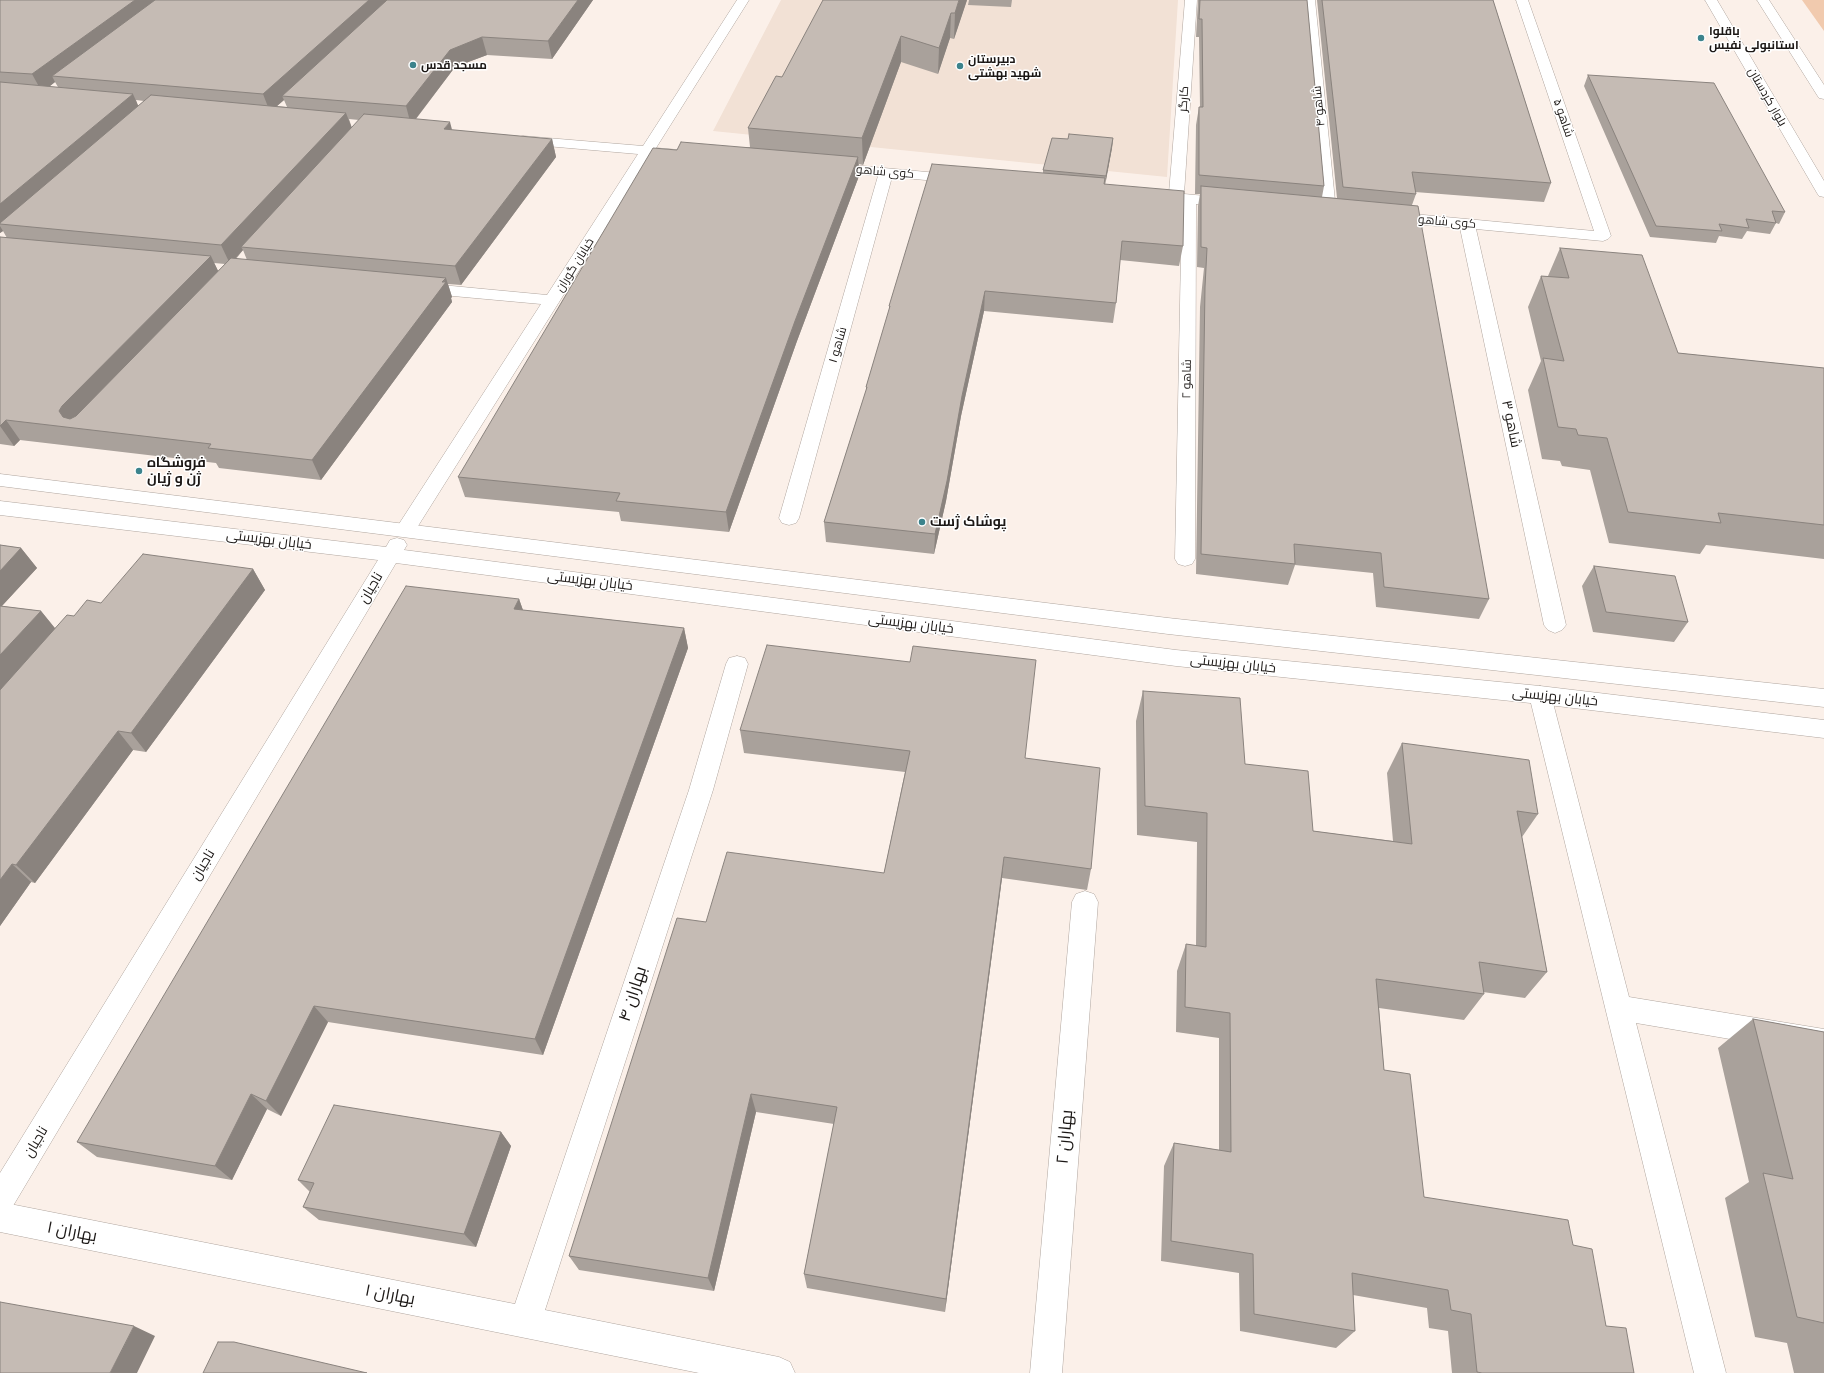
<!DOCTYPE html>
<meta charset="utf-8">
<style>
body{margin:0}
canvas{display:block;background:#fbf0e9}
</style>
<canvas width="1824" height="1373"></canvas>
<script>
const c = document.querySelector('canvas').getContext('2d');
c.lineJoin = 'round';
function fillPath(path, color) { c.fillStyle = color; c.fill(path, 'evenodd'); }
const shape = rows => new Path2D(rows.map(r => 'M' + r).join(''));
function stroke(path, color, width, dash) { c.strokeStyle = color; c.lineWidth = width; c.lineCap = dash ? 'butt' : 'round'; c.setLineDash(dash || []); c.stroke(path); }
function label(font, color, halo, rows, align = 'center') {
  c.font = font + ' "Roboto Serif",Cairo,serif'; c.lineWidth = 3; c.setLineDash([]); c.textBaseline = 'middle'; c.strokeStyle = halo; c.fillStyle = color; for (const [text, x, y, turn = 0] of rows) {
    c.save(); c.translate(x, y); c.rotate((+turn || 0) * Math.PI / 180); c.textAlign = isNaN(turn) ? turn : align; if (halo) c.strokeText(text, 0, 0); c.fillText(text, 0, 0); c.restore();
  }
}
const built = shape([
 [781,0,1178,0,1167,177,713,131]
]);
const green = shape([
 [1802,0,1824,0,1824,31]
]);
const street = shape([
 [737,0,749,0,656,148,680,150,685,151,687,154,685,157,680,158,651,156,413,534,406,536,399,534,396,529,399,524,541,304,420,293,414,291,412,288,414,285,420,283,547,295,638,154,523,144,518,143,516,140,518,137,523,136,643,146,737,0],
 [1185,0,1197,0,1184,194,1228,198,1233,199,1235,202,1233,205,1228,206,1196,204,1195,559,1192,564,1185,566,1178,564,1175,559,1182,203,1155,200,1150,199,1148,196,1150,193,1155,192,1169,193,1185,0],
 [1303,0,1315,0,1336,211,1334,214,1329,215,1324,214,1322,211,1303,0],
 [1516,0,1528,0,1611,236,1608,239,1603,241,1476,229,1566,625,1562,630,1555,633,1548,630,1544,625,1460,228,1392,222,1387,220,1384,217,1387,214,1392,212,1594,231,1516,0],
 [830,163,959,175,964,176,966,179,964,182,959,183,892,177,799,518,796,523,789,525,782,523,779,518,878,176,825,170,823,167,825,164,830,163],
 [737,656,745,658,748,664,713,790,545,1310,779,1357,790,1362,795,1373,699,1373,0,1232,0,1202,515,1304,689,790,726,664,729,658,737,656],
 [1540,686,1548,689,1551,695,1629,997,1824,1029,1824,1055,1636,1023,1726,1373,1694,1373,1529,695,1532,689,1540,686],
 [1085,891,1094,894,1098,902,1062,1373,1030,1373,1072,902,1076,894,1085,891]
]);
const secondary = shape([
 [1705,0,1717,0,1824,181,1824,197,1819,196,1817,193,1705,0],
 [1757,0,1769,0,1824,85,1824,99,1819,98,1817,95,1757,0],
 [0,474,1168,618,1824,689,1824,707,1168,634,0,486,0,474],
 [0,501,386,547,390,540,397,538,404,540,407,545,404,550,1176,650,1540,686,1824,720,1824,738,1540,704,1176,666,396,563,10,1211,0,1216,0,1173,378,560,0,515,0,501]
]);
const wall = shape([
 [0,0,593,0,552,59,487,55,455,67,416,119,452,130,552,139,556,157,461,285,448,284,452,297,451,298,452,302,321,480,219,468,216,463,20,440,14,446,0,444,0,237,7,238,3,231,0,233],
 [55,82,58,87,49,87],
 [136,100,144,101,138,106],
 [284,100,287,107,277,106],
 [349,119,359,120,352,128],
 [243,250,247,260,236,259],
 [214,263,225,264,218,271],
 [967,0,954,39,950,38,938,74,901,62,863,165,859,164,859,176,797,341,729,532,621,521,619,512,465,497,458,477,677,150,750,147,748,128,782,77],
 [969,0,1012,0,1011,7,968,5],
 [1198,0,1307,0,1324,186,1322,197,1337,198,1317,0,1493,0,1551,183,1544,202,1415,192,1416,194,1412,205,1489,599,1479,619,1376,607,1373,573,1295,565,1288,585,1196,574,1200,307,1204,268,1197,267,1198,206,1200,194,1195,194,1196,125,1199,107,1200,107,1199,37,1196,37],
 [1588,75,1785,212,1779,224,1776,223,1770,234,1747,231,1742,239,1719,236,1716,243,1650,237,1584,86],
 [1113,138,1112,148,1105,184,1183,246,1179,266,1120,260,1116,303,1113,323,984,311,961,416,946,501,934,554,826,542,824,522,866,391,866,387,889,312,889,306,1043,173,1043,170,1068,139],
 [1560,248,1678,353,1824,368,1824,559,1706,545,1700,554,1609,543,1590,470,1562,466,1560,461,1542,459,1528,390,1541,361,1528,307,1541,276,1548,276],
 [0,545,21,548,37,568,2,606,41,611,55,628,74,616,101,603,253,569,265,590,146,752,133,750,35,883,31,882,0,926],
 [1594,566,1688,622,1674,642,1593,632,1582,586],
 [519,599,523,610,684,628,688,648,543,1055,328,1022,281,1116,267,1109,232,1180,97,1157,77,1142],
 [1143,691,1245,764,1313,831,1393,841,1387,773,1402,743,1538,814,1522,837,1547,972,1525,998,1483,992,1484,994,1464,1020,1379,1008,1384,1070,1424,1197,1573,1245,1606,1326,1634,1373,1452,1373,1448,1331,1429,1328,1427,1308,1353,1295,1355,1331,1336,1348,1240,1331,1239,1273,1161,1261,1164,1166,1174,1143,1219,1150,1219,1038,1176,1032,1177,971,1186,944,1196,946,1197,842,1137,835,1136,721],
 [740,730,1025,758,1091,869,1087,890,1002,878,945,1312,807,1288,804,1274,834,1124,756,1112,714,1291,579,1270,569,1256,706,922,884,873,905,772,744,753],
 [1753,1019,1824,1032,1824,1373,1794,1373,1787,1343,1755,1337,1725,1198,1749,1182,1718,1048],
 [501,1132,511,1146,476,1247,319,1220,303,1207,310,1192,298,1180]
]);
const shadedWall = shape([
 [135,0,166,0,52,76,55,82,42,92,32,74],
 [369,0,393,0,282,96,284,100,270,112,263,94],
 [578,0,593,0,552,59,548,41],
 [959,0,967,0,954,39,955,13],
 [951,13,950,38,938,74,939,48],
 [901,36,901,62,863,165,862,138],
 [482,37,487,55,455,67,411,125,406,106,450,50],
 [133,94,141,112,0,224,0,204],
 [346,113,353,131,241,247,243,250,230,264,221,245],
 [450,122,455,141,444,129],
 [1113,138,1112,148,1105,186,1106,176],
 [552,139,556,157,461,285,455,266],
 [858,157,859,176,797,341,729,532,726,512,795,321],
 [0,226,3,231,0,233],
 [211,256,220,275,69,427,59,411,62,406],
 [446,278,452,297,451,298,452,302,321,480,312,460],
 [985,291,984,311,961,416,946,501,934,554,935,534,962,396],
 [6,420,20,440,14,446,0,426],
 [21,548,37,568,0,608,0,571],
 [253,569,265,590,146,752,131,733],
 [519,599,526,619,514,609],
 [41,611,57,631,0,690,0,655],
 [684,628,688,648,543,1055,535,1039],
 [118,731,133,750,35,883,16,865],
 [1004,857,1002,878,945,1312,946,1299],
 [12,864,31,882,0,926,0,880],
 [314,1006,328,1022,281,1116,266,1101],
 [251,1094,267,1109,232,1180,215,1166],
 [751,1094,756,1112,714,1291,708,1278],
 [501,1132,511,1146,476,1247,464,1234],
 [134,1326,155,1336,137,1373,110,1373]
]);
const building = shape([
 [0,0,135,0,32,74,0,72,0,0],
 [155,0,369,0,263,94,52,76,155,0],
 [387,0,578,0,548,41,482,37,450,50,406,106,282,96,387,0],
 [823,0,959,0,955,13,951,13,939,48,901,36,862,138,748,128,776,76,782,77,823,0],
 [1200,0,1307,0,1324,186,1199,175,1199,107,1203,107,1202,19,1199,19,1200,0],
 [1322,0,1493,0,1551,183,1412,172,1416,194,1343,187,1322,0],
 [1588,75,1714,83,1785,212,1772,211,1776,223,1746,219,1749,228,1719,224,1722,231,1656,226,1588,75],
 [0,82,133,94,0,204,0,82],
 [151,95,346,113,221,245,0,224,0,223,151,95],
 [364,114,450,122,444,129,552,139,455,266,241,247,364,114],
 [1069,134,1113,138,1106,176,1043,170,1052,138,1068,139,1069,134],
 [681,142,858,157,795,321,726,512,616,501,620,493,458,477,653,148,677,150,681,142],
 [932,164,1105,178,1104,184,1184,191,1183,246,1122,241,1116,303,985,291,962,396,947,481,935,534,824,522,867,387,866,387,890,306,889,306,932,164],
 [1201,186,1418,206,1489,599,1384,587,1381,553,1294,544,1295,564,1201,554,1205,287,1207,248,1201,247,1201,186],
 [0,237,211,256,62,406,59,411,63,417,70,419,76,416,231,258,446,278,442,282,446,282,312,460,208,448,211,444,6,420,0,426,0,237],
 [1560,248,1642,255,1678,353,1824,368,1824,525,1718,513,1721,523,1628,512,1607,438,1578,435,1576,429,1558,427,1543,358,1564,361,1541,276,1569,278,1560,248],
 [0,545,21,548,0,571,0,545],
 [143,554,253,569,131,733,118,731,16,865,12,864,0,880,0,690,67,615,74,616,87,600,101,603,143,554],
 [1594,566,1675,576,1688,622,1606,612,1594,566],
 [406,586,519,599,514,609,684,628,535,1039,314,1006,266,1101,251,1094,215,1166,77,1142,406,586],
 [0,606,41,611,0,655,0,606],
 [767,645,910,662,913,646,1036,660,1025,758,1100,768,1091,869,1004,857,946,1299,804,1274,837,1107,751,1094,708,1278,569,1256,677,918,706,922,727,852,884,873,910,751,740,730,767,645],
 [1143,691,1240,698,1245,764,1308,771,1313,831,1412,844,1402,743,1529,760,1538,814,1517,811,1547,972,1479,962,1484,994,1376,979,1384,1070,1410,1074,1424,1197,1568,1220,1573,1245,1592,1249,1606,1326,1626,1328,1634,1373,1482,1373,1477,1372,1471,1314,1451,1310,1448,1290,1352,1273,1355,1331,1254,1314,1253,1254,1171,1241,1174,1143,1231,1152,1230,1013,1185,1007,1186,944,1206,947,1207,813,1145,806,1143,691],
 [1753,1019,1824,1032,1824,1323,1797,1317,1763,1173,1793,1179,1753,1019],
 [334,1105,501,1132,464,1234,303,1207,314,1183,298,1180,334,1105],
 [0,1302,134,1326,110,1373,0,1373,0,1302],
 [218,1342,234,1342,367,1373,203,1373,218,1342]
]);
const markers = [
 [1701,38,4,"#3c838c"],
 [413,65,4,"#3c838c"],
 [960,66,4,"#3c838c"],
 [139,471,4,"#3c838c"],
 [922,522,4,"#3c838c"]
];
const farPoinames = [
 ["باقلوا",1709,31],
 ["استانبولی نفیس",1709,45],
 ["دبیرستان",968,59],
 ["شهید بهشتی",968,73],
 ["مسجد قدس",421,65]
];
const farStreetnames = [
 ["بلوار کردستان",1767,97,60],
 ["کارگر",1184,99,-86],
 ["شاهو ۴",1319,106,-96],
 ["شاهو ۵",1563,118,71],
 ["کوی شاهو",885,172,5],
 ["کوی شاهو",1447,222,5],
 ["خیابان گوران",575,265,-58],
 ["شاهو ۱",838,345,-74],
 ["شاهو ۲",1187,379,-89]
];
const streetNames = [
 ["شاهو ۳",1511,424,78],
 ["خیابان بهزیستی",269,540,7],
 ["خیابان بهزیستی",590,581,7],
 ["ناجیان",371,588,-59],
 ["خیابان بهزیستی",911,624,7],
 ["خیابان بهزیستی",1233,664,6],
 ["خیابان بهزیستی",1555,697,6],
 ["ناجیان",203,865,-59],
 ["ناجیان",36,1142,-59]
];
const poiNames = [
 ["فروشگاه",147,463],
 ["ژن و ژیان",147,479],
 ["پوشاک ژست",930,522]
];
const nearStreetnames = [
 ["بهاران ۴",633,994,-72],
 ["بهاران ۲",1065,1137,-85],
 ["بهاران ۱",72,1232,11],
 ["بهاران ۱",390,1295,11]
];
fillPath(built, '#f2e1d5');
fillPath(green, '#f1caae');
stroke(street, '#b0a69f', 1);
stroke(secondary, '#b0a69f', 1);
fillPath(street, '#fff');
fillPath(secondary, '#fff');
fillPath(wall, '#a9a19b');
fillPath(shadedWall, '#8a837e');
fillPath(building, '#c5bbb4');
stroke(building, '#8a837e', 1);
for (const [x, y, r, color] of markers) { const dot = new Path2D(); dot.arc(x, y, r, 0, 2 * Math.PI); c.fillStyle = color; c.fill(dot); stroke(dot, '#fff', 1.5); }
label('bold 12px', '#1c1816', '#fff', farPoinames, 'left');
label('12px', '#1c1816', '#fff', farStreetnames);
label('14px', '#1c1816', '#fff', streetNames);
label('bold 14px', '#1c1816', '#fff', poiNames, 'left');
label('17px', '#1c1816', '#fff', nearStreetnames);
</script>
